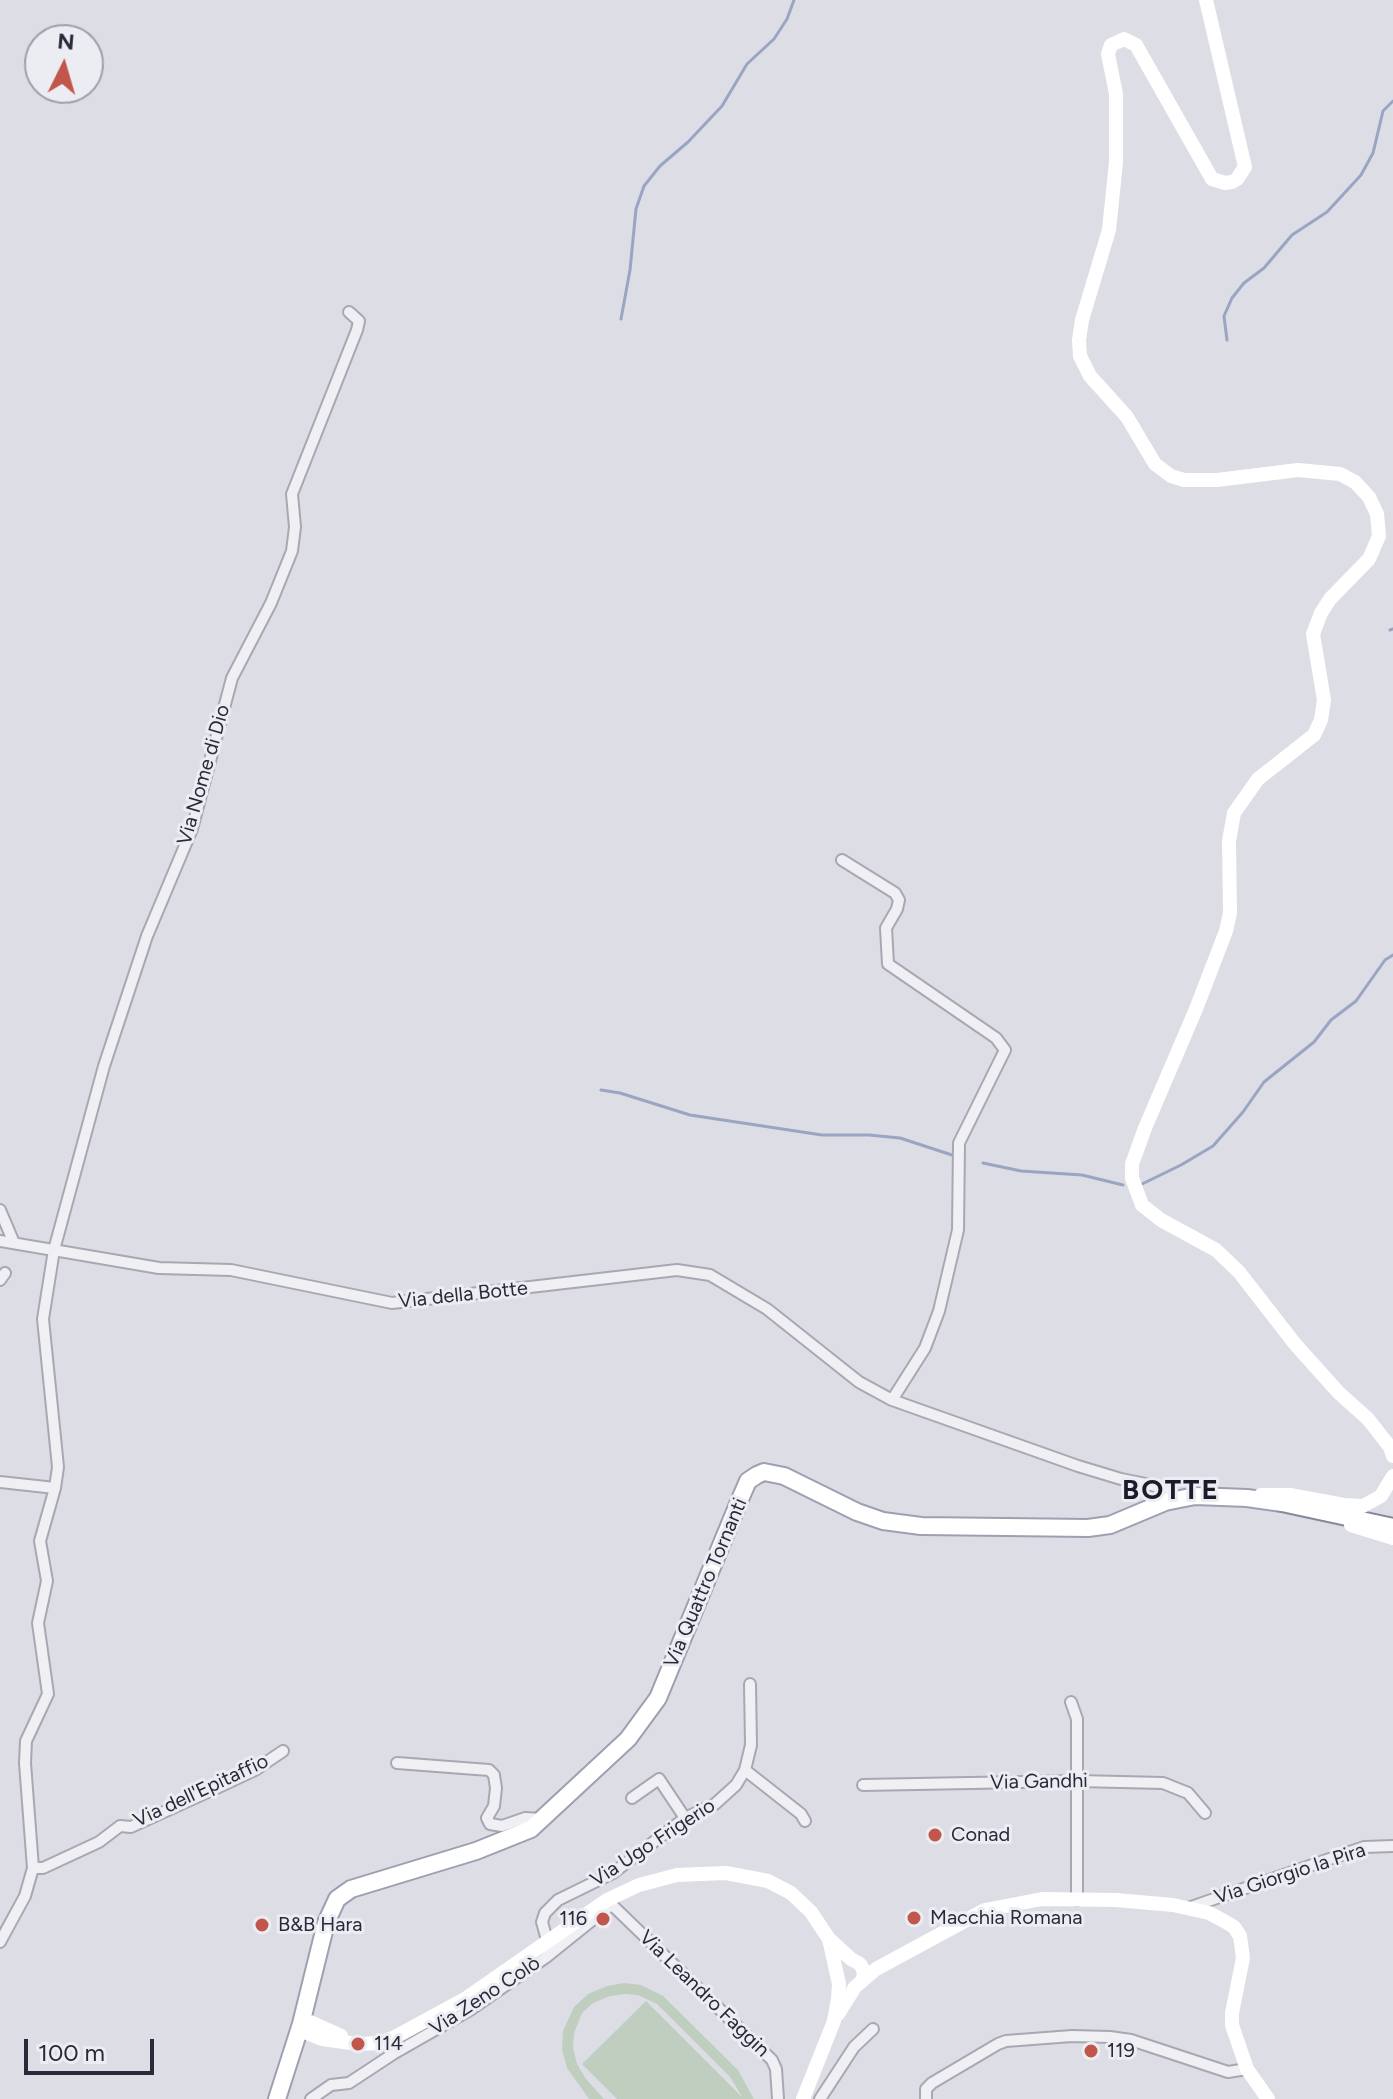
<!DOCTYPE html>
<meta charset="utf-8">
<style>
body{margin:0}
#map{position:relative;width:1393px;height:2099px;overflow:hidden;background:#dddee5;font-family:Figtree,sans-serif}
canvas{display:block}
.north{position:absolute;left:24px;top:24px;width:80px;height:80px;box-sizing:border-box;background:#ecedf3;border:2px solid #9e9fa9;border-radius:50%;rotate:5deg;font-size:22px;font-weight:700;line-height:32px;text-align:center;color:#282a3a}
.north::after{content:'';display:block;margin:auto;width:28px;height:36px;background:#c1564b;clip-path:polygon(50% 0,100% 100%,50% 72%,0 100%)}
.scale{position:absolute;left:24px;top:2039px;width:130px;height:36px;box-sizing:border-box;border:4px solid #282a3a;border-top:0;padding-left:10px;font-size:24px;line-height:28px;white-space:nowrap;color:#282a3a;-webkit-text-stroke:6px #ecedf3;paint-order:stroke}
</style>
<div id="map">
<canvas width="1393" height="2099"></canvas>
<div class="north">N</div>
<div class="scale">100 m</div>
</div>
<script>
const c = document.querySelector('canvas').getContext('2d');
c.lineJoin = 'round';
function fillPath(path, color) { c.fillStyle = color; c.fill(path, 'evenodd'); }
const shape = rows => new Path2D(rows.map(r => 'M' + r).join(''));
function stroke(path, color, width, dash) { c.strokeStyle = color; c.lineWidth = width; c.lineCap = dash ? 'butt' : 'round'; c.setLineDash(dash || []); c.stroke(path); }
function label(font, color, halo, rows, align = 'center') {
  c.font = font + ' Figtree,sans-serif'; c.lineWidth = 6; c.setLineDash([]); c.textBaseline = 'middle'; c.strokeStyle = halo; c.fillStyle = color; for (const [text, x, y, turn = 0] of rows) {
    c.save(); c.translate(x, y); c.rotate((+turn || 0) * Math.PI / 180); c.textAlign = isNaN(turn) ? turn : align; if (halo) c.strokeText(text, 0, 0); c.fillText(text, 0, 0); c.restore();
  }
}
const green = shape([
 [624,1983,641,1985,663,1996,738,2070,754,2099,617,2099,582,2064,646,2001,743,2098,730,2077,657,2004,638,1995,625,1994,610,1996,593,2003,582,2013,574,2033,573,2048,577,2064,586,2079,604,2099,589,2099,567,2068,562,2049,563,2031,574,2007,588,1994,607,1986]
]);
const stream = shape([
 [621,319,630,270,636,209,644,186,660,166,688,142,722,106,747,64,774,39,787,19,794,0],
 [1227,340,1224,316,1232,298,1244,283,1264,268,1292,235,1327,212,1361,175,1373,153,1383,111,1393,101],
 [1390,630,1393,629],
 [601,1090,620,1093,690,1115,822,1135,869,1135,900,1138,955,1156],
 [983,1163,1021,1171,1082,1175,1123,1185],
 [1142,1184,1181,1165,1213,1146,1243,1112,1264,1082,1314,1042,1331,1020,1356,1001,1385,960,1393,955]
]);
const minor = shape([
 [842,860,895,893,899,900,897,909,886,928,888,964,996,1038,1005,1050,959,1143,958,1230,939,1311,925,1348,892,1400],
 [0,1210,14,1243],
 [0,1241,159,1268,231,1270,392,1303,677,1270,710,1275,767,1309,859,1382,892,1400,1078,1466,1121,1479,1151,1485,1164,1489,1173,1499],
 [0,1280,5,1273],
 [0,1482,55,1488],
 [1071,1702,1077,1719,1077,1900],
 [397,1763,489,1770,494,1775,496,1788,494,1806,487,1818,490,1824,502,1826,525,1818,542,1819],
 [745,1770,801,1814,805,1821],
 [863,1785,1078,1781,1163,1783,1188,1793,1205,1813],
 [632,1798,659,1779,685,1818],
 [33,1868,43,1868,99,1842,120,1826,131,1827,221,1786,255,1770,283,1751],
 [608,1901,772,2060,776,2069,778,2099],
 [1188,1908,1364,1847,1393,1846],
 [547,1940,542,1922,545,1913,558,1900,613,1873,685,1818,715,1804,736,1785,745,1770,751,1745,750,1684],
 [0,1942,25,1896,33,1868,25,1763,26,1741,48,1694,38,1623,47,1581,40,1541,55,1488,58,1467,43,1319,54,1250,104,1066,147,936,192,829,232,678,271,603,292,551,295,527,292,494,357,330,359,321,349,312],
 [311,2099,331,2085,349,2083,393,2054,470,2010,545,1958,611,1905],
 [820,2099,854,2047,873,2029],
 [926,2099,926,2089,932,2083,998,2044,1006,2041,1072,2036,1110,2037,1131,2040,1228,2072,1247,2069]
]);
const secondary = shape([
 [1206,0,1245,167,1237,179,1232,182,1225,183,1212,179,1136,45,1124,39,1111,45,1108,54,1116,94,1116,162,1109,230,1082,320,1079,340,1080,356,1090,376,1127,417,1155,464,1171,476,1184,480,1217,480,1298,470,1340,474,1355,482,1369,497,1377,514,1379,536,1369,559,1330,599,1321,613,1313,634,1324,700,1321,720,1314,735,1258,779,1234,813,1229,841,1230,913,1226,931,1196,1009,1145,1128,1132,1164,1132,1178,1142,1205,1161,1220,1216,1250,1239,1272,1295,1344,1339,1393,1368,1419,1390,1447,1393,1456],
 [1261,1495,1290,1495,1344,1505,1363,1506,1381,1496,1393,1476],
 [1351,1525,1393,1538],
 [829,1939,851,1959,860,1964,864,1971,863,1980],
 [838,2014,855,1987,876,1969,985,1910,1042,1899,1116,1900,1173,1905,1209,1913,1224,1921,1234,1927,1240,1936,1243,1958,1232,2013,1232,2025,1247,2069,1268,2099],
 [301,2024,307,2033,322,2039,358,2044,379,2043,395,2037,465,1999,607,1900,639,1885,677,1875,726,1873,768,1881,791,1893,811,1912,829,1939,839,1984,838,1999,834,2021,803,2099],
 [301,2024,310,2022,341,2036]
]);
const primary = shape([
 [277,2099,301,2024,326,1923,337,1899,351,1889,476,1851,531,1829,628,1739,658,1698,741,1497,748,1481,757,1475,764,1472,784,1476,857,1512,883,1521,921,1526,1088,1528,1110,1525,1165,1502,1195,1496,1247,1498,1282,1503]
]);
const trunk = shape([
 [1282,1503,1393,1527]
]);
const markers = [
 [935,1835,8,"#c1564b"],
 [914,1918,8,"#c1564b"],
 [603,1919,8,"#c1564b"],
 [262,1925,8,"#c1564b"],
 [358,2044,8,"#c1564b"],
 [1091,2051,8,"#c1564b"]
];
const streetNames = [
 ["Via Nome di Dio",204,775,-74],
 ["Via della Botte",463,1295,-6],
 ["Via Quattro Tornanti",706,1583,-67],
 ["Via Gandhi",1039,1782,-1],
 ["Via dell'Epitaffio",201,1791,-25],
 ["Via Ugo Frigerio",653,1843,-33],
 ["Via Giorgio la Pira",1290,1874,-18],
 ["Via Leandro Faggin",704,1994,44],
 ["Via Zeno Colò",485,1996,-33]
];
const poiNames = [
 ["Conad",951,1835],
 ["Macchia Romana",930,1918],
 ["116",587,1919,"right"],
 ["B&B Hara",278,1925],
 ["114",374,2044],
 ["119",1107,2051]
];
const districtNames = [
 ["BOTTE",1171,1491]
];
fillPath(green, '#bfcebe');
stroke(stream, '#9aa4c3', 3);
stroke(minor, '#a7a8b2', 14);
stroke(primary, '#9da0b0', 20);
stroke(trunk, '#85899a', 20);
stroke(minor, '#efeff4', 10);
stroke(secondary, '#fff', 14);
stroke(primary, '#fff', 16);
stroke(trunk, '#fff', 16);
for (const [x, y, r, color] of markers) { const dot = new Path2D(); dot.arc(x, y, r, 0, 2 * Math.PI); c.fillStyle = color; c.fill(dot); stroke(dot, '#ecedf3', 3); }
label('20px', '#282a3a', '#ecedf3', streetNames);
label('20px', '#282a3a', '#ecedf3', poiNames, 'left');
c.letterSpacing = '2px';
label('bold 28px', '#1a1c2b', '#ecedf3', districtNames);
c.letterSpacing = '0px';
</script>
